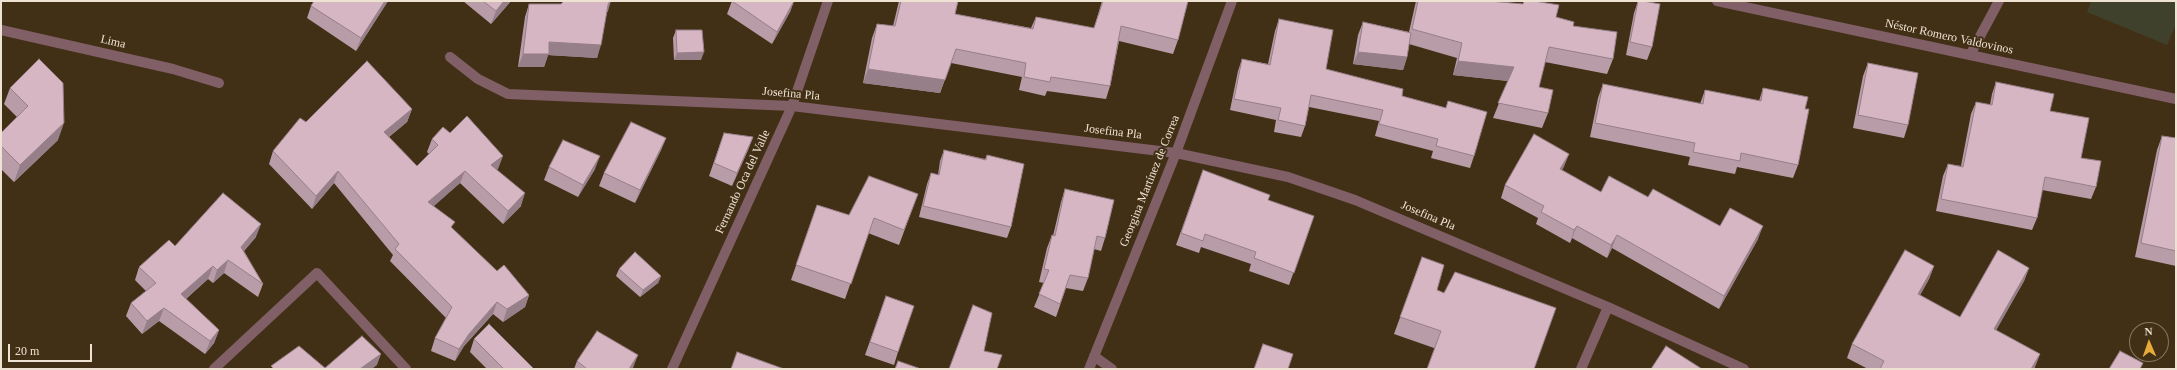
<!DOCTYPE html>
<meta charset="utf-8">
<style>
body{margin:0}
#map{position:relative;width:2177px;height:370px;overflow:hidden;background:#423016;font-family:"Times New Roman",serif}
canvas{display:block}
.frame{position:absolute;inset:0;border:2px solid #eee2d3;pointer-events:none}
.north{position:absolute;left:2129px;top:322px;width:40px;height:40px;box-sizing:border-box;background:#423016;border:1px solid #877762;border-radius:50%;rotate:358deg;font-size:11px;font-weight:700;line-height:16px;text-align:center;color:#eee2d3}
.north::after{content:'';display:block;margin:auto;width:14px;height:18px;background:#e9ab38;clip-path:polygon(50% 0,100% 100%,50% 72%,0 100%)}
.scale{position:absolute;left:8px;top:344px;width:84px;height:18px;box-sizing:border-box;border:2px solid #eee2d3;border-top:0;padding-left:5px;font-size:12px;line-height:14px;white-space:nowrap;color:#eee2d3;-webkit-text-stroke:3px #423016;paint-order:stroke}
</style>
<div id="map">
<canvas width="2177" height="370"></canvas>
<div class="frame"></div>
<div class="north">N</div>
<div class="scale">20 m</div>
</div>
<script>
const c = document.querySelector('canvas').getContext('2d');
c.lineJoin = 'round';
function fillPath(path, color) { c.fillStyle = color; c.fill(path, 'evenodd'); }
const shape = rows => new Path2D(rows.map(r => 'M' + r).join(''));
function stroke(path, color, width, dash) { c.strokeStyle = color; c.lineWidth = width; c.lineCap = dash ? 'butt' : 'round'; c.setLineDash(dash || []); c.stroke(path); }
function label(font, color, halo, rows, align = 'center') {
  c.font = font + ' "Times New Roman",serif'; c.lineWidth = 4; c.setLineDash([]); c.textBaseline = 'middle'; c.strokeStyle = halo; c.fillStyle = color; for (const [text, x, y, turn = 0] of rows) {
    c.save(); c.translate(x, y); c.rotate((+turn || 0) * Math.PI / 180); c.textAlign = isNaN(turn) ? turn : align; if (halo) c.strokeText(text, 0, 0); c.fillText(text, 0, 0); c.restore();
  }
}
const green = shape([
 [2091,1,2176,1,2176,24,2167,45,2087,12]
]);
const minor = shape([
 [1717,1,2176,99],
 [1,30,173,69,219,83],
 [1970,55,1999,1],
 [450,57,478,79,508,94,792,106,1176,153,1288,177,1355,200,1608,307,1744,369],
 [1094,356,1112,369],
 [214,369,317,273,406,369],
 [672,369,792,106,828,1],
 [1089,369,1176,153,1232,1],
 [1581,369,1608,307]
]);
const wall = shape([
 [314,1,388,1,356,51,307,18,311,6],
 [463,1,511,1,491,24],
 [732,1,794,1,790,12,772,44,727,14],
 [899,1,958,1,955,14,1031,28,1036,17,1094,28,1102,1,1188,1,1178,40,1173,54,1119,41,1110,86,1106,99,1047,91,1045,96,1019,90,1022,77,951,63,940,93,863,83,872,38,877,24,893,26],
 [1416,1,1489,1,1523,4,1524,1,1573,26,1613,59,1607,74,1545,62,1539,87,1548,113,1542,128,1493,118,1508,81,1453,75,1457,58,1409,44,1407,57,1403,70,1353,64,1358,35,1363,22,1409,32],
 [1638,1,1652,47,1647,60,1626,55,1634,13],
 [529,4,608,11,607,12,597,58,548,55,544,67,518,67,525,17],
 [1279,19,1326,69,1402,96,1446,108,1448,101,1474,156,1470,168,1431,158,1433,151,1375,136,1379,121,1309,107,1305,126,1301,137,1274,132,1276,120,1230,110,1238,71,1242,59,1268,64,1275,31],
 [676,30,701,60,674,60,673,38],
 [39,59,58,140,14,182,1,169,1,133,17,117,4,104,10,88],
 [1868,63,1908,125,1904,138,1853,128,1863,76],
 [1996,82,2050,111,2081,158,2096,187,2091,199,2042,190,2037,218,2032,230,1936,211,1943,176,1948,164,1961,166,1971,114,1976,102,1990,105,1992,94],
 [1603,84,1700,104,1705,90,1759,101,1763,88,1805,109,1798,165,1793,178,1737,167,1735,174,1688,165,1690,157,1590,137,1598,98],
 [412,109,407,122,389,137,417,166,429,154,427,152,432,139,498,169,496,170,521,206,503,224,460,183,433,206,453,229,497,271,529,295,525,307,503,322,493,314,464,346,455,361,431,351,435,338,446,318,390,261,393,255,334,183,312,209,269,164,273,151,306,122],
 [724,133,753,137,748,150,732,186,709,176],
 [2162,136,2176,138,2176,266,2135,257,2157,150],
 [666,138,661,150,635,203,599,186,604,173],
 [944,150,985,159,987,155,1011,227,1007,238,919,217,927,184,931,173,938,175,940,161],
 [1569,154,1564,166,1562,170,1601,192,1648,197,1720,226,1758,239,1719,309,1612,248,1607,258,1572,238,1570,243,1536,224,1538,218,1501,198,1505,185],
 [549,167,595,169,578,197,544,180],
 [1203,170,1268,200,1314,216,1289,285,1249,271,1251,264,1201,247,1199,253,1176,245],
 [1065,189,1105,238,1101,251,1094,249,1088,278,1083,291,1066,288,1056,317,1034,307,1044,283,1039,282,1047,248,1052,235,1053,236,1061,202],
 [918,194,899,245,868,233,845,299,791,280,817,205,849,215],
 [256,237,244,251,263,284,258,297,224,273,213,283,208,279,186,299,219,330,214,343,205,354,159,321,142,334,126,316,131,303,146,291,135,280,139,267,175,246],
 [1422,257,1437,290,1444,293,1556,308,1434,348,1394,334],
 [1934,266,1929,279,1920,295,1960,317,2029,268,2024,281,1996,330,2040,354,2034,369,1868,369,1847,358,1852,344],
 [619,269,661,276,658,283,640,297,616,276],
 [886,296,898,352,894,365,865,355],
 [474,339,534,369,487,369,470,352],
 [577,361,633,368,633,369,574,369]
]);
const shadedWall = shape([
 [385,1,388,1,356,51,361,38],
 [504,1,511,1,491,24,496,11],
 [610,1,611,1,608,11,604,17,608,5],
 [794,1,790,12,772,44,777,32],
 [549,42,601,45,597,58,548,55,544,67,518,67,523,54],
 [956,49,940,93,863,83,868,69],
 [704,52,701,60,674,60,677,53],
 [1358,52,1407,57,1403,70,1353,64],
 [1458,61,1514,67,1508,81,1453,75],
 [412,109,407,122,379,145,384,132],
 [64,123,58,140,14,182,20,165],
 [753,137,748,150,732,186,737,173],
 [666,138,661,150,635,203,640,190],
 [1569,154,1564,166,1556,182,1560,169],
 [503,156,498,169,486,178,491,165],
 [600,156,595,169,578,197,583,185],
 [338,171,334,183,312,209,316,196],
 [465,171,460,183,424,215,428,202],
 [525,193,521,206,503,224,508,211],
 [261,224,256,237,236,259,241,247],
 [1577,226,1572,238,1570,243,1574,230],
 [1763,226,1758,239,1719,309,1724,296],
 [1617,235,1612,248,1607,258,1611,245],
 [228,260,224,273,213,283,217,270],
 [213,266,208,279,176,307,181,294],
 [1934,266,1929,279,1913,308,1918,294],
 [2029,268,2024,281,1989,343,1994,329],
 [661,276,658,283,640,297,643,290],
 [529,295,525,307,503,322,507,309],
 [497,302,493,314,464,346,455,361,459,349,469,334],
 [164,308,159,321,142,334,147,321],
 [219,330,214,343,205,354,210,341],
 [381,354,377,365,372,369,360,369],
 [2040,354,2034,369,2031,369],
 [638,355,633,368,633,369,629,369]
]);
const building = shape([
 [314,1,385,1,361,38,311,6,314,1],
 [483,1,504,1,496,11,483,1],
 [564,1,610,1,608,5,601,45,549,42,549,54,523,54,529,4,561,4,564,1],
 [732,1,794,1,777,32,732,1],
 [901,1,958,1,955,14,1033,29,1036,17,1094,28,1103,1,1188,1,1178,40,1121,26,1110,86,1051,77,1050,82,1024,77,1026,63,956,49,945,80,868,69,877,24,895,26,901,1],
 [1418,1,1489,1,1523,4,1524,1,1534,1,1559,5,1556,17,1574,22,1573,26,1617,32,1613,59,1549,47,1539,87,1553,90,1548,113,1498,103,1514,67,1458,61,1462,43,1412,29,1418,1],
 [1638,1,1643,1,1660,4,1652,47,1630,42,1638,1],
 [1279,19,1333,30,1326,69,1403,89,1402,96,1446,108,1448,101,1487,112,1474,156,1436,146,1438,139,1379,124,1383,110,1311,95,1305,126,1278,120,1281,108,1234,99,1242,59,1270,65,1279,19],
 [1363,22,1411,33,1407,57,1358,52,1363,22],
 [676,30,702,30,704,52,677,53,676,30],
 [39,59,63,83,64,123,20,165,1,146,1,133,28,106,10,88,39,59],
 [367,61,412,109,384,132,417,166,438,145,432,139,443,127,450,133,467,116,503,156,491,165,525,193,508,211,465,171,428,202,455,222,451,227,497,271,504,265,529,295,507,309,497,302,469,334,459,349,435,338,452,307,395,249,399,244,338,171,316,196,273,151,300,118,306,122,367,61],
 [1868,63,1918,73,1908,125,1858,115,1868,63],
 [1996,82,2054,94,2050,111,2089,118,2081,158,2101,161,2096,187,2045,177,2037,218,1941,199,1948,164,1963,167,1976,102,1992,105,1996,82],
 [1603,84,1703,104,1705,90,1761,101,1763,88,1808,97,1805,109,1809,109,1798,165,1741,153,1740,161,1693,152,1695,143,1595,123,1603,84],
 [631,122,666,138,640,190,604,173,631,122],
 [724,133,753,137,737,173,714,163,724,133],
 [1534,134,1569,154,1560,169,1601,192,1609,176,1648,197,1653,189,1720,226,1730,208,1763,226,1724,296,1617,235,1611,245,1577,226,1574,230,1541,212,1544,206,1505,185,1534,134],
 [2162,136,2176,138,2176,251,2141,243,2162,136],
 [563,140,600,156,583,185,549,167,563,140],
 [944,150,986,160,987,155,1024,164,1011,227,923,206,931,173,939,175,944,150],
 [1203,170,1270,195,1268,200,1314,216,1294,273,1254,258,1256,252,1205,234,1203,241,1181,233,1203,170],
 [869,176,918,194,904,230,874,218,851,284,796,265,817,205,849,215,869,176],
 [1065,189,1114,200,1105,238,1097,236,1088,278,1070,275,1060,304,1039,294,1049,270,1044,269,1052,235,1055,236,1065,189],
 [223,193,261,224,241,247,263,284,228,260,217,270,213,266,181,294,219,330,210,341,164,308,147,321,131,303,156,283,139,267,169,240,175,246,223,193],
 [1905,250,1934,266,1918,294,1960,317,1998,250,2029,268,1994,329,2040,354,2031,369,1880,369,1884,361,1852,344,1905,250],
 [635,252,661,276,643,290,619,269,635,252],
 [1422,257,1444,265,1437,290,1444,293,1455,272,1556,308,1534,369,1427,369,1441,331,1400,317,1422,257],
 [886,296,914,306,898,352,870,342,886,296],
 [973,305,992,313,984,351,1002,355,997,369,949,369,973,305],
 [489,324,534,369,504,369,474,339,489,324],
 [597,331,638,355,629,369,587,369,577,361,597,331],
 [362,336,381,354,360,369,274,369,271,366,299,346,325,368,362,336],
 [1263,344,1293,354,1288,369,1254,369,1263,344],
 [1666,346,1702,369,1651,369,1666,346],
 [2120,351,2143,363,2140,369,2109,369,2120,351],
 [737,352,784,369,731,369,737,352],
 [898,361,921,369,895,369,898,361]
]);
const streetNames = [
 ["Néstor Romero Valdovinos",1949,37,12],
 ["Lima",113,42,13],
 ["Josefina Pla",791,94,5],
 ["Josefina Pla",1113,132,7],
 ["Georgina Martínez de Correa",1150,181,-68],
 ["Fernando Oca del Valle",743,182,-65],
 ["Josefina Pla",1428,216,23]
];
fillPath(green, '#3f412d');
stroke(minor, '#815f67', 10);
fillPath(wall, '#b89da8');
fillPath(shadedWall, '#967f88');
fillPath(building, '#d6b6c3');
stroke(building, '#967f88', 1);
label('12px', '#eee2d3', '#423016', streetNames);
</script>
